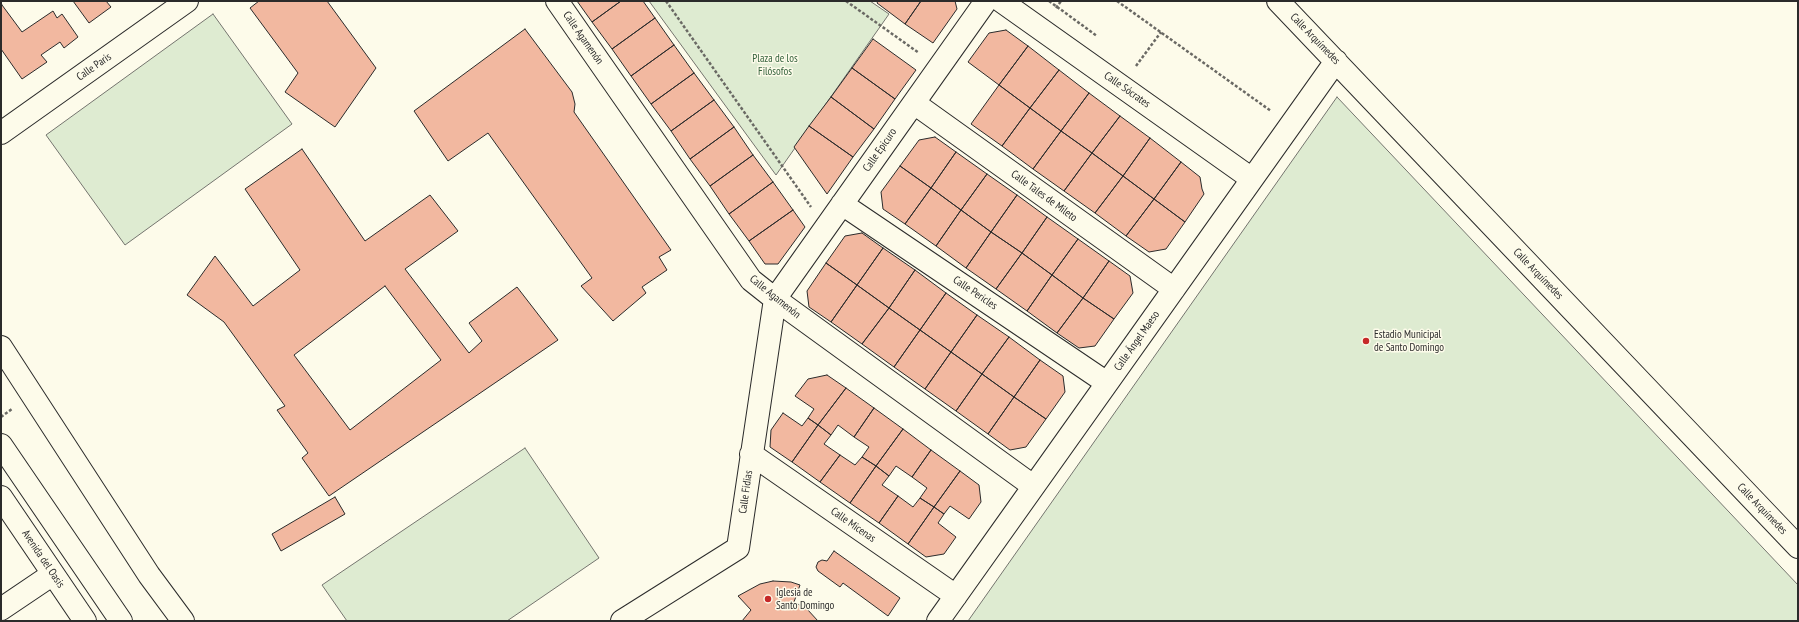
<!DOCTYPE html>
<meta charset="utf-8">
<style>
body{margin:0}
#map{position:relative;width:1799px;height:622px;overflow:hidden;background:#fdfbea;font-family:"PT Sans Narrow",sans-serif}
canvas{display:block}
.frame{position:absolute;inset:0;border:2px solid #2b2b2b;pointer-events:none}
</style>
<div id="map">
<canvas width="1799" height="622"></canvas>
<div class="frame"></div>
</div>
<script>
const c = document.querySelector('canvas').getContext('2d');
c.lineJoin = 'round';
function fillPath(path, color) { c.fillStyle = color; c.fill(path, 'evenodd'); }
const shape = rows => new Path2D(rows.map(r => 'M' + r).join(''));
function stroke(path, color, width, dash) { c.strokeStyle = color; c.lineWidth = width; c.lineCap = dash ? 'butt' : 'round'; c.setLineDash(dash || []); c.stroke(path); }
function label(font, color, halo, rows, align = 'center') {
  c.font = font + ' "PT Sans Narrow",sans-serif'; c.lineWidth = 3; c.setLineDash([]); c.textBaseline = 'middle'; c.strokeStyle = halo; c.fillStyle = color; for (const [text, x, y, turn = 0] of rows) {
    c.save(); c.translate(x, y); c.rotate((+turn || 0) * Math.PI / 180); c.textAlign = isNaN(turn) ? turn : align; if (halo) c.strokeText(text, 0, 0); c.fillText(text, 0, 0); c.restore();
  }
}
const green = shape([
 [649,1,870,1,889,14,776,175,649,1],
 [213,14,292,124,125,245,46,135,213,14],
 [1337,97,1798,585,1798,621,968,621,1337,97],
 [525,448,599,558,507,621,347,621,322,585,525,448]
]);
const building = shape([
 [73,1,106,1,111,7,89,23,73,1],
 [259,1,327,1,376,68,335,127,285,92,298,73,250,8,259,1],
 [577,1,621,1,592,22,577,1],
 [621,1,643,1,655,18,612,49,592,22,621,1],
 [878,1,921,1,905,24,877,3,878,1],
 [921,1,955,1,957,9,933,43,905,24,921,1],
 [2,5,22,32,53,11,57,18,62,14,78,37,64,48,60,42,41,55,47,62,22,79,1,49,1,6,2,5],
 [655,18,674,45,631,76,612,49,655,18],
 [525,29,572,92,575,104,574,112,671,250,659,257,667,270,642,287,646,293,613,321,581,286,592,278,488,133,448,161,414,111,525,29],
 [1006,30,1028,46,999,85,968,62,989,33,1006,30],
 [873,39,916,70,895,99,852,68,873,39],
 [674,45,694,73,651,104,631,76,674,45],
 [1028,46,1059,70,1030,108,999,85,1028,46],
 [852,68,895,99,874,129,831,97,852,68],
 [1059,70,1089,93,1061,131,1030,108,1059,70],
 [694,73,714,100,671,131,651,104,694,73],
 [999,85,1030,108,1002,146,971,124,999,85],
 [1089,93,1120,116,1092,153,1061,131,1089,93],
 [831,97,874,129,853,157,809,126,831,97],
 [714,100,734,127,690,159,671,131,714,100],
 [1030,108,1061,131,1033,169,1002,146,1030,108],
 [1120,116,1150,138,1123,176,1092,153,1120,116],
 [809,126,853,157,827,194,794,147,809,126],
 [734,127,753,155,710,186,690,159,734,127],
 [1061,131,1092,153,1064,191,1033,169,1061,131],
 [935,137,956,152,931,188,900,166,919,140,935,137],
 [1150,138,1181,162,1154,199,1123,176,1150,138],
 [302,149,365,241,430,195,458,231,405,269,469,353,482,341,469,323,517,287,558,340,329,496,302,458,308,453,277,410,285,406,224,322,187,295,215,256,253,306,300,270,245,189,302,149],
 [385,286,441,360,350,430,294,355,385,286],
 [956,152,987,174,961,210,931,188,956,152],
 [1092,153,1123,176,1095,213,1064,191,1092,153],
 [753,155,773,182,729,214,710,186,753,155],
 [1181,162,1200,177,1202,189,1204,194,1185,222,1154,199,1181,162],
 [900,166,931,188,905,224,883,209,881,192,900,166],
 [987,174,1017,195,991,232,961,210,987,174],
 [1123,176,1154,199,1126,236,1095,213,1123,176],
 [773,182,793,210,749,241,729,214,773,182],
 [931,188,961,210,936,246,905,224,931,188],
 [1017,195,1047,217,1022,253,991,232,1017,195],
 [1154,199,1185,222,1166,249,1149,252,1126,236,1154,199],
 [793,210,805,227,778,264,765,264,749,241,793,210],
 [961,210,991,232,966,268,936,246,961,210],
 [1047,217,1078,239,1052,275,1022,253,1047,217],
 [991,232,1022,253,996,289,966,268,991,232],
 [862,233,883,248,857,285,826,263,845,236,862,233],
 [1078,239,1109,261,1083,298,1052,275,1078,239],
 [883,248,915,270,889,308,857,285,883,248],
 [1022,253,1052,275,1027,311,996,289,1022,253],
 [1109,261,1130,276,1133,293,1114,319,1083,298,1109,261],
 [826,263,857,285,831,322,809,307,807,291,826,263],
 [915,270,946,293,920,330,889,308,915,270],
 [1052,275,1083,298,1057,333,1027,311,1052,275],
 [857,285,889,308,862,344,831,322,857,285],
 [946,293,977,315,951,352,920,330,946,293],
 [1083,298,1114,319,1095,346,1079,348,1057,333,1083,298],
 [889,308,920,330,894,367,862,344,889,308],
 [977,315,1009,337,982,374,951,352,977,315],
 [920,330,951,352,925,389,894,367,920,330],
 [1009,337,1040,360,1014,397,982,374,1009,337],
 [951,352,982,374,956,411,925,389,951,352],
 [1040,360,1063,376,1065,392,1046,419,1014,397,1040,360],
 [982,374,1014,397,988,434,956,411,982,374],
 [827,375,846,388,818,425,808,418,814,409,795,396,808,379,827,375],
 [846,388,874,408,854,437,838,425,831,435,818,425,846,388],
 [1014,397,1046,419,1026,447,1010,450,988,434,1014,397],
 [874,408,903,429,876,466,862,457,869,447,854,437,874,408],
 [783,413,802,426,808,418,818,425,792,462,770,447,771,430,783,413],
 [818,425,831,435,824,444,840,455,820,482,792,462,818,425],
 [903,429,931,450,912,477,896,466,889,476,876,466,903,429],
 [931,450,960,471,934,507,920,498,927,488,912,477,931,450],
 [840,455,855,465,862,457,876,466,850,503,820,482,840,455],
 [876,466,889,476,882,485,898,496,879,523,850,503,876,466],
 [960,471,979,485,981,502,969,519,950,506,944,514,934,507,960,471],
 [898,496,913,507,920,498,934,507,908,544,879,523,898,496],
 [335,497,345,514,281,551,272,534,335,497],
 [934,507,944,514,938,523,956,537,944,554,926,557,908,544,934,507],
 [834,551,900,598,888,616,843,583,840,587,818,571,816,567,818,562,822,560,827,561,834,551],
 [773,581,791,582,800,585,794,602,807,609,818,621,742,621,751,610,738,596,760,584,773,581]
]);
const path = shape([
 [666,1,811,207],
 [846,1,919,53],
 [1049,1,1097,36],
 [1117,1,1271,111],
 [1056,8,1061,1],
 [1136,66,1161,32],
 [1,417,12,409]
]);
const minor = shape([
 [557,1,751,280,775,299,1033,486],
 [1001,1,1252,179],
 [1278,1,1798,547],
 [914,103,1174,289],
 [1,133,187,1],
 [842,204,1107,383],
 [751,454,956,596],
 [1,497,85,621],
 [1,609,53,574],
 [622,621,738,548,775,299,986,1],
 [938,621,1336,61]
]);
const major = shape([
 [1,347,149,575,183,621],
 [1,445,121,621]
]);
const markers = [
 [1366,341,4,"#c62828"],
 [768,599,4,"#c62828"]
];
const streetNames = [
 ["Calle Agamenón",583,38,55],
 ["Calle Arquímedes",1315,39,46],
 ["Calle Paris",94,67,-35],
 ["Calle Sócrates",1127,90,35],
 ["Calle Epicuro",880,150,-55],
 ["Calle Tales de Mileto",1044,196,36],
 ["Calle Arquímedes",1538,274,46],
 ["Calle Pericles",975,293,34],
 ["Calle Agamenón",775,297,39],
 ["Calle Ángel Maeso",1137,341,-55],
 ["Calle Fidias",746,492,-82],
 ["Calle Arquímedes",1762,509,46],
 ["Calle Micenas",853,525,35],
 ["Avenida del Oasis",43,559,56]
];
const parkNames = [
 ["Plaza de los",775,59],
 ["Filósofos",775,72]
];
const poiNames = [
 ["Estadio Municipal",1374,335],
 ["de Santo Domingo",1374,348],
 ["Iglesia de",776,593],
 ["Santo Domingo",776,606]
];
fillPath(green, '#deebd1');
stroke(green, '#74746e', 1);
fillPath(building, '#f2b8a0');
stroke(building, '#2b2b2b', 1);
stroke(minor, '#2b2b2b', 24);
stroke(major, '#2b2b2b', 24);
stroke(path, '#6a6964', 2.5, [3, 2]);
stroke(minor, '#fdfbea', 22);
stroke(major, '#fdfbea', 22);
for (const [x, y, r, color] of markers) { const dot = new Path2D(); dot.arc(x, y, r, 0, 2 * Math.PI); c.fillStyle = color; c.fill(dot); stroke(dot, '#fdfbea', 1.5); }
label('11px', '#2b2b2b', '#fdfbea', streetNames);
label('11px', '#34623c', '#fdfbea', parkNames);
label('11px', '#2b2b2b', '#fdfbea', poiNames, 'left');
</script>
